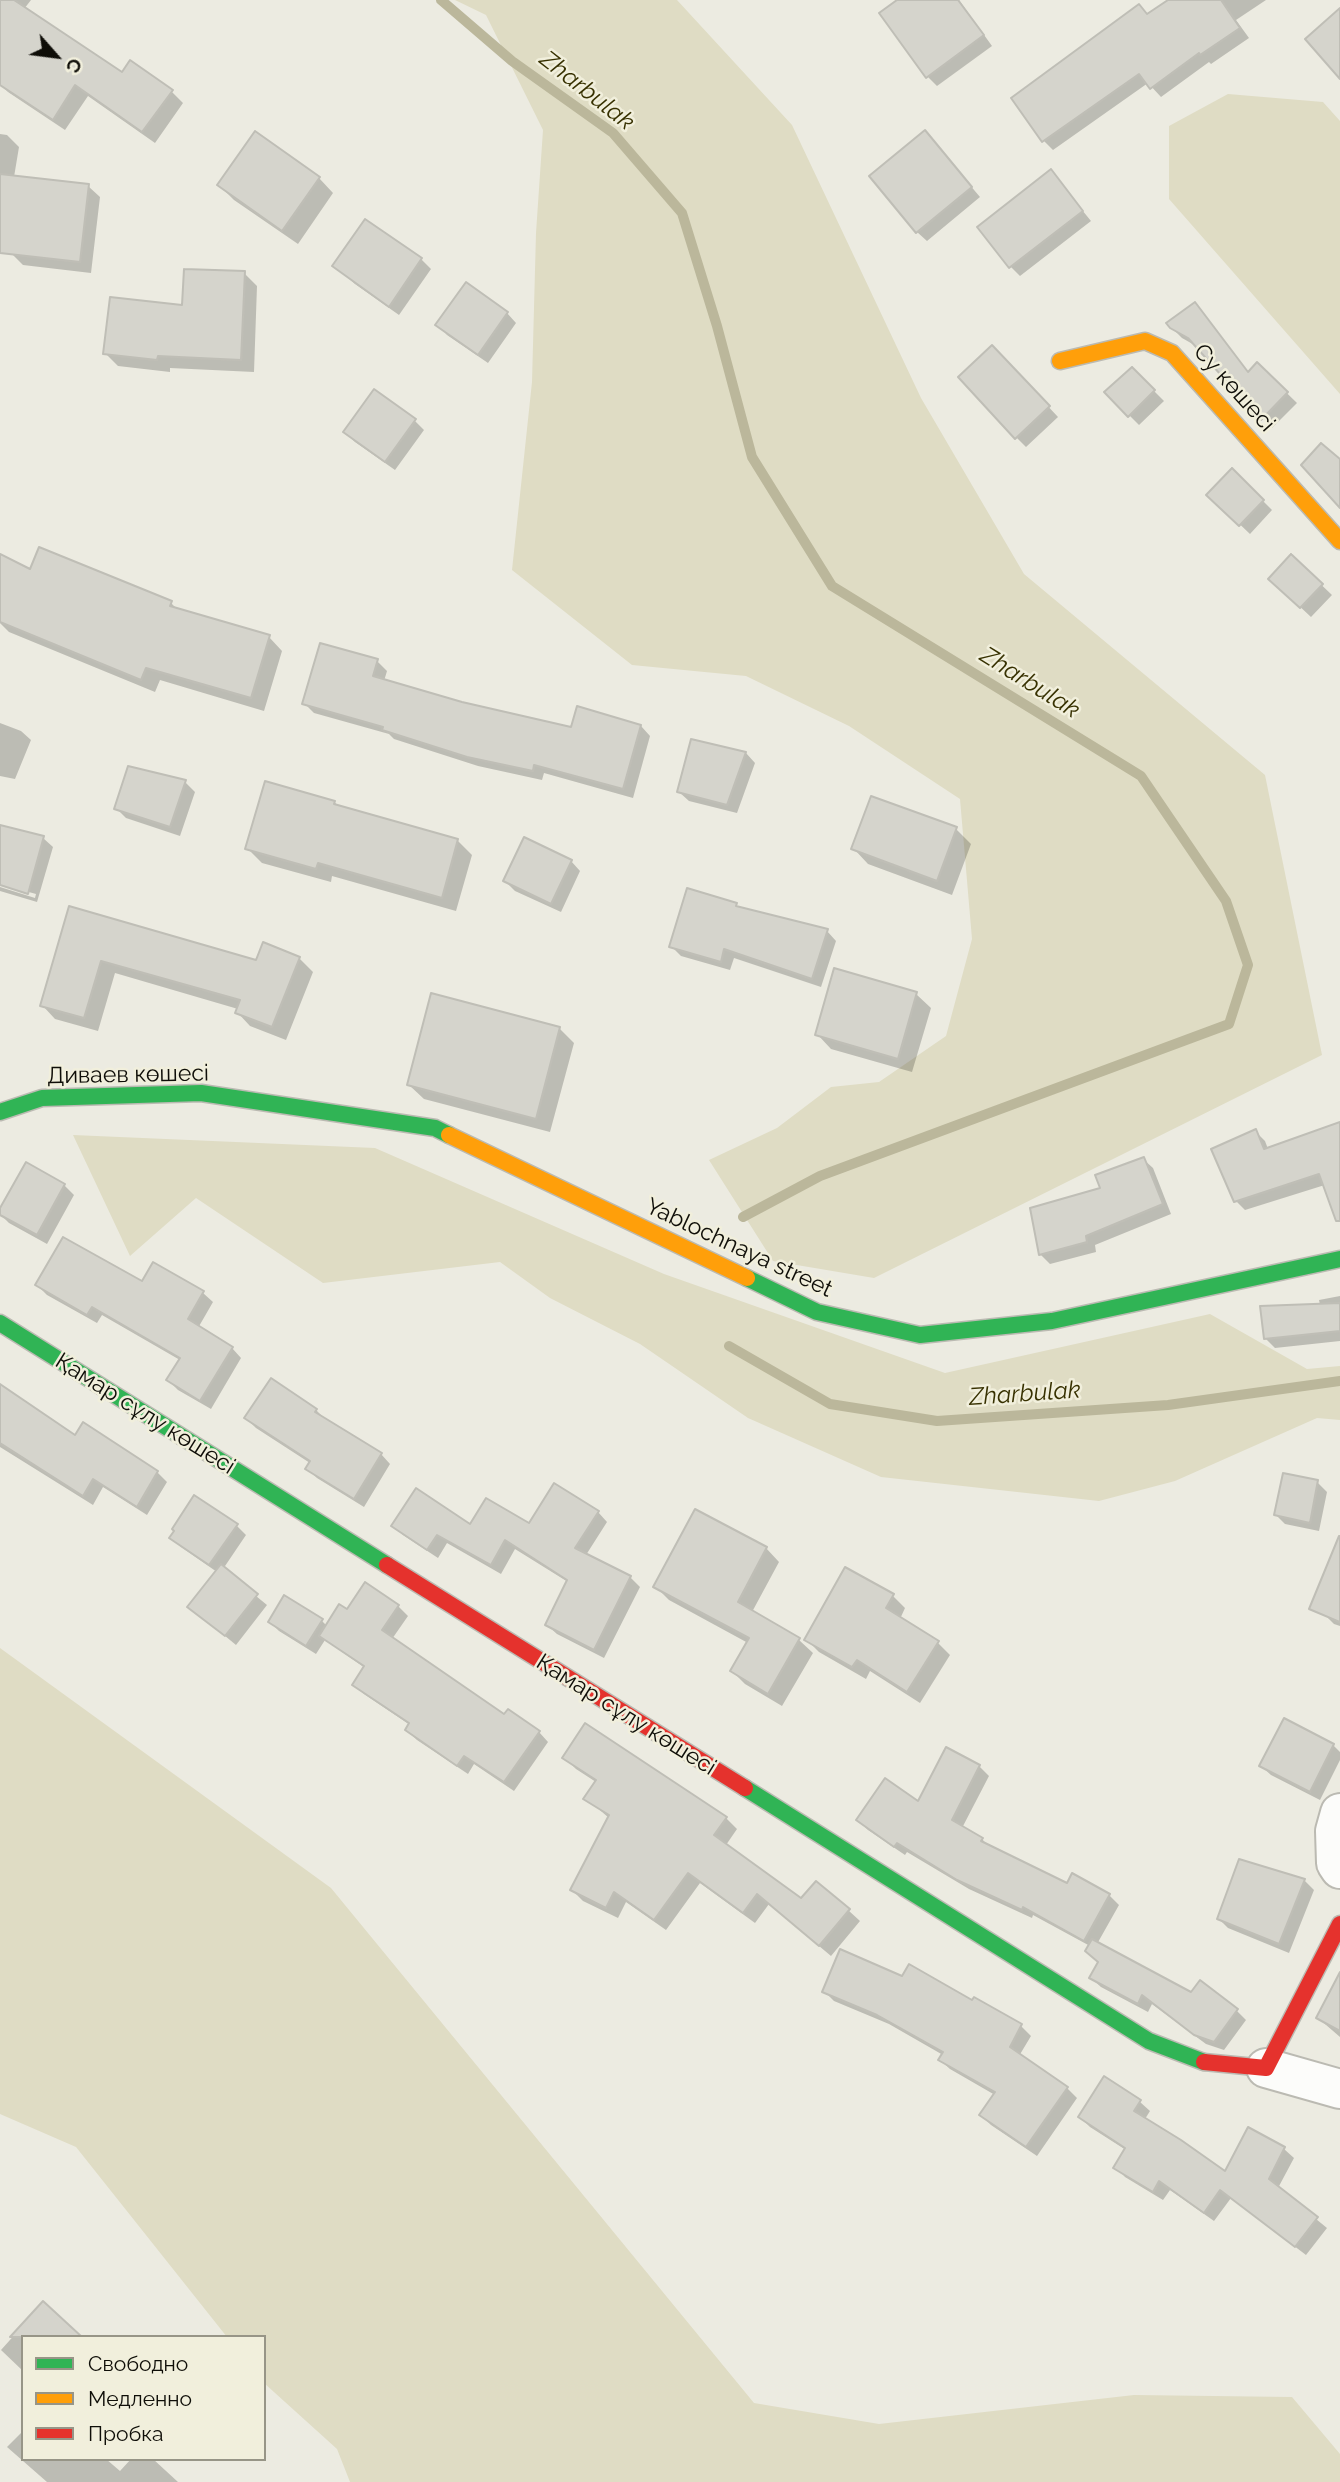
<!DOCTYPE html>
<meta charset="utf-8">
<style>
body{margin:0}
#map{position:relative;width:1340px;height:2482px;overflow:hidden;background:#ecebe1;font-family:Raleway,sans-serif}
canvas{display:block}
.legend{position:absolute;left:21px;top:2335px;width:245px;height:126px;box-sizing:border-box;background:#f1efdc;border:2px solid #979587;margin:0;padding:9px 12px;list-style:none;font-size:21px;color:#0f0e08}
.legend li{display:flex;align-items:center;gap:14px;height:35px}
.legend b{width:35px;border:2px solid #979587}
.north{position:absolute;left:21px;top:21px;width:70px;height:70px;-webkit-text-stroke:5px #f1efdc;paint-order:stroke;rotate:118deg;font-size:19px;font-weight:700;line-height:28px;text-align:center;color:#0f0e08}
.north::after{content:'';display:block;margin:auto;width:24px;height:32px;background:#0f0e08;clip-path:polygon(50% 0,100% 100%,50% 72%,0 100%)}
</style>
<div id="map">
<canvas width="1340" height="2482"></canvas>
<ul class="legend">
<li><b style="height:9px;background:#30b455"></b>Свободно</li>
<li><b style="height:9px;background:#ff9f0a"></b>Медленно</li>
<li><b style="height:9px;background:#e5322d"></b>Пробка</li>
</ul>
<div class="north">С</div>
</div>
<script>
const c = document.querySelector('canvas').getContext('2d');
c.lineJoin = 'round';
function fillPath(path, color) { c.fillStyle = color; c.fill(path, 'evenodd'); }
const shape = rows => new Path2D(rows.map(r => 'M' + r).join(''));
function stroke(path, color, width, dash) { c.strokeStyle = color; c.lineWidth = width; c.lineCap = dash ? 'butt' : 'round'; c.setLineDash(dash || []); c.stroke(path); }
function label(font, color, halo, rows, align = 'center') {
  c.font = font + ' Raleway,sans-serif'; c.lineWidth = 5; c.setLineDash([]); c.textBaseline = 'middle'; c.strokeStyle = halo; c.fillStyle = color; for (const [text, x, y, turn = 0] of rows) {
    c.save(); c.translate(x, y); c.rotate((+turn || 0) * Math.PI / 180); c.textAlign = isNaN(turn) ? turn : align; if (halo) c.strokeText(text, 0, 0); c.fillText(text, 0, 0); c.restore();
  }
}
const green = shape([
 [455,0,677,0,792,125,921,398,1024,574,1265,775,1322,1055,874,1278,773,1261,709,1160,777,1128,831,1087,879,1082,946,1036,972,939,960,799,849,726,746,676,632,665,512,570,532,382,536,233,543,130,486,15],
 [1228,94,1323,102,1340,121,1340,394,1169,199,1169,126],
 [73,1135,375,1148,664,1274,945,1373,1210,1314,1307,1369,1340,1366,1340,1420,1317,1418,1175,1481,1099,1501,881,1477,748,1418,640,1344,550,1298,500,1262,323,1283,196,1198,130,1256],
 [0,1648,331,1888,754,2403,879,2424,1134,2395,1292,2397,1340,2454,1340,2482,350,2482,337,2449,264,2383,264,2337,227,2337,76,2147,0,2114]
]);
const shadow = shape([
 [0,0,31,0,24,9,122,75,171,91,183,103,155,143,88,96,65,130,8,92,0,84],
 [900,0,959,0,992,46,937,86,928,77],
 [1170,0,1266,0,1236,20,1249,38,1211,64,1209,62,1161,97,1148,83,1053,150,1044,141,1148,15],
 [925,132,980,197,927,241,917,232],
 [0,134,7,135,19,147,14,177,88,186,100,197,91,273,23,265,11,253,0,219],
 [1051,172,1091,221,1020,276,1010,266],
 [319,178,333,193,298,244,234,200,219,185],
 [366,221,421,259,431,269,399,315,355,284,335,266],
 [244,273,257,286,254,372,170,368,170,372,118,366,105,353],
 [1195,304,1249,373,1257,364,1297,403,1272,428,1198,347,1182,338,1171,327],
 [507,313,516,323,488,363,447,335,438,325],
 [1002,357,1058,417,1026,447,1016,437],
 [1132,369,1164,401,1139,425,1107,393],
 [415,421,424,430,395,470,355,442,345,432],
 [1232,470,1272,510,1250,534,1209,495],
 [1291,556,1332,595,1311,617,1280,588],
 [31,572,171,603,178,610,269,637,282,651,264,711,160,680,155,692,9,632,0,623,0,600],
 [377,661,387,671,384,681,462,704,572,729,641,726,650,736,633,798,544,773,542,780,478,766,394,739,389,734,314,713,304,703],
 [0,723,21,731,31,740,15,779,0,776],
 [693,741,746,753,755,763,737,813,689,801,679,792],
 [185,782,195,792,180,836,126,818,116,808],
 [334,802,340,807,457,840,472,855,456,911,332,876,331,882,262,863,247,848],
 [0,827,43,838,53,847,37,902,0,891,0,887,35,898,36,894,0,884],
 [956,829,971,844,952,895,868,864,854,849],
 [571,861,580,871,561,912,515,891,505,881],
 [736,905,741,909,827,931,836,941,821,987,734,958,730,970,681,956,671,946],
 [70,908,257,962,299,958,313,972,286,1040,250,1026,237,1012,238,1009,115,973,98,1031,55,1019,42,1005],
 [916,994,931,1008,912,1072,831,1049,817,1034],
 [559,1028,574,1043,550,1132,424,1099,409,1085],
 [1340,1124,1340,1186,1328,1184,1245,1210,1236,1201,1255,1131,1265,1141,1268,1149],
 [1143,1159,1153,1168,1171,1214,1095,1245,1096,1252,1050,1264,1041,1255,1103,1189],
 [64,1185,74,1195,47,1244,9,1223,0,1214,0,1212],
 [154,1264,203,1293,213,1302,198,1328,232,1348,241,1358,211,1409,178,1390,168,1380,180,1360,102,1315,97,1323,47,1295,37,1285,142,1284],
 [1340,1296,1340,1341,1275,1348,1265,1338,1320,1305,1319,1300],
 [271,1380,316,1410,326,1420,381,1454,390,1464,364,1507,317,1478,307,1468,310,1463,256,1428,246,1418],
 [0,1392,75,1437,83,1425,157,1472,167,1482,147,1515,103,1487,93,1505,0,1447],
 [1317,1482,1327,1492,1319,1531,1285,1524,1276,1515],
 [598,1512,607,1522,586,1555,630,1577,640,1587,604,1658,557,1634,547,1625,568,1582,515,1549,501,1574,447,1543,438,1558,403,1535,393,1526,530,1525],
 [237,1526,246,1535,223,1569,267,1605,236,1645,190,1607,217,1572,181,1547,171,1538],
 [766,1548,779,1562,752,1612,799,1640,813,1653,782,1706,745,1684,732,1671,748,1643,669,1600,656,1587],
 [1340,1587,1340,1626,1334,1624,1324,1614],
 [893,1596,905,1608,900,1619,938,1643,950,1655,920,1703,870,1671,866,1679,819,1652,806,1639],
 [398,1606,408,1616,392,1639,505,1717,539,1732,548,1742,514,1791,474,1764,468,1774,417,1740,407,1730,410,1725,364,1694,354,1684,365,1668,325,1640,316,1654,279,1631,270,1622,321,1620,327,1626,347,1612],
 [1333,1745,1340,1752,1340,1760,1320,1800,1271,1775,1261,1766],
 [947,1750,979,1766,989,1776,962,1828,982,1839,990,1848,1067,1885,1073,1875,1109,1895,1119,1905,1097,1944,1191,1994,1200,1983,1237,2011,1246,2020,1224,2050,1206,2044,1152,2004,1148,2012,1101,1987,1091,1978,1099,1963,1087,1951,1090,1946,1033,1915,1032,1918,969,1889,907,1852,905,1855,868,1830,858,1820,919,1803],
 [565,1758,726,1818,737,1829,726,1845,802,1900,848,1910,860,1921,831,1956,769,1904,755,1923,700,1883,666,1930,626,1902,618,1918,583,1901,572,1890,609,1818,586,1798,596,1782,576,1769],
 [1304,1880,1314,1890,1289,1953,1228,1928,1219,1919],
 [1340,1976,1340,2037,1318,2018],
 [903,1978,973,2003,975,1999,1021,2026,1031,2036,1019,2056,1067,2088,1077,2098,1037,2156,991,2125,981,2115,995,2095,950,2069,940,2060,943,2055,889,2024,834,2001,824,1991],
 [1105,2078,1140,2102,1150,2111,1145,2119,1226,2173,1249,2130,1284,2149,1294,2158,1278,2188,1327,2228,1306,2255,1231,2198,1214,2221,1170,2190,1163,2200,1125,2177,1116,2167,1126,2150,1090,2127,1080,2117],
 [43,2303,23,2337,23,2371,1,2350],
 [23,2431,23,2459,106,2459,120,2471,131,2459,153,2459,178,2482,47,2482,7,2447]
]);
const stream = shape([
 [441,0,512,61,613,133,682,213,717,326,752,457,832,586,1141,776,1226,901,1248,965,1229,1024,820,1176,743,1217],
 [729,1346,830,1404,937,1421,1168,1405,1340,1381]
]);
const building = shape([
 [0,0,14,0,122,72,130,60,173,90,142,132,75,85,53,120,0,85,0,0],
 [897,0,958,0,984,35,926,78,879,13,897,0],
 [1168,0,1221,0,1240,28,1200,55,1199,53,1150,89,1139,74,1042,142,1011,98,1139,4,1147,14,1168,0],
 [1340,8,1340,79,1305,39,1340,8],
 [925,130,972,187,916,233,869,176,925,130],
 [255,131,320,177,282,231,217,185,255,131],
 [1051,169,1083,211,1009,268,977,227,1051,169],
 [0,174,89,184,80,262,0,253,0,174],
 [365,219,422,258,389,307,332,266,365,219],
 [184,269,245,271,241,360,158,356,157,360,103,354,110,297,182,305,184,269],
 [466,282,508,312,478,355,435,325,466,282],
 [1195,302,1248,372,1257,362,1288,392,1261,420,1188,338,1170,328,1166,323,1195,302],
 [992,345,1050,406,1015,439,958,377,992,345],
 [1132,367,1155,390,1128,417,1104,392,1132,367],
 [374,389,416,419,385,462,343,432,374,389],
 [1321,443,1340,459,1340,508,1301,465,1321,443],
 [1232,468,1264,500,1239,526,1206,495,1232,468],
 [39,547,172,601,170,606,270,635,251,698,146,668,141,680,0,622,0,554,30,569,39,547],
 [1291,554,1323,584,1300,608,1268,579,1291,554],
 [320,643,378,659,373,676,462,702,571,727,577,706,641,725,623,789,534,765,533,771,467,757,382,730,383,727,302,704,320,643],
 [691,739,746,752,727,805,677,792,691,739],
 [128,766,186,780,170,827,114,809,128,766],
 [265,781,335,801,334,804,458,839,442,898,318,863,316,869,245,849,265,781],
 [871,796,957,827,937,881,851,849,871,796],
 [0,825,44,836,28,894,0,885,0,825],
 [524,837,572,860,551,904,503,881,524,837],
 [687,888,737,903,736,906,828,929,812,979,724,949,721,962,669,947,687,888],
 [69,906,256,960,263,942,300,957,272,1027,235,1013,240,1000,101,961,84,1018,40,1006,69,906],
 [834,968,917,992,898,1059,815,1035,834,968],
 [431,993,560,1027,536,1119,407,1085,431,993],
 [1340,1122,1340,1221,1336,1221,1319,1174,1234,1202,1211,1149,1256,1129,1264,1149,1340,1122],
 [1144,1157,1163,1204,1086,1236,1087,1242,1039,1255,1030,1208,1100,1188,1095,1175,1144,1157],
 [26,1162,65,1184,37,1235,0,1215,0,1208,26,1162],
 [63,1237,142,1281,153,1262,204,1291,188,1319,233,1347,200,1401,166,1380,180,1358,92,1307,87,1315,35,1285,63,1237],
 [1340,1303,1340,1331,1264,1339,1260,1306,1340,1303],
 [271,1378,317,1409,315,1412,382,1453,354,1499,305,1469,310,1461,244,1418,271,1378],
 [0,1384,75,1435,83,1422,158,1471,137,1507,93,1479,83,1496,0,1443,0,1384],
 [1283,1473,1318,1480,1310,1523,1274,1515,1283,1473],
 [554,1483,599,1511,575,1548,631,1576,594,1650,545,1625,567,1580,505,1540,491,1565,437,1535,427,1550,391,1526,416,1488,470,1524,486,1498,529,1523,554,1483],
 [194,1495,238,1524,209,1565,169,1538,174,1531,172,1529,194,1495],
 [695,1509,767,1547,738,1602,800,1638,768,1694,730,1671,749,1638,653,1587,695,1509],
 [1339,1536,1340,1536,1340,1622,1309,1609,1339,1536],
 [221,1564,258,1594,225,1636,187,1607,221,1564],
 [845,1567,894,1594,886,1608,939,1641,907,1692,857,1660,852,1667,804,1640,845,1567],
 [365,1582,399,1605,382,1630,504,1714,508,1709,540,1731,504,1782,464,1756,457,1766,405,1730,409,1723,352,1685,364,1666,319,1636,339,1604,347,1609,365,1582],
 [284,1595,323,1619,306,1646,268,1622,284,1595],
 [1284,1718,1334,1744,1310,1792,1259,1766,1284,1718],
 [585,1723,727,1817,714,1835,801,1898,816,1881,850,1909,819,1946,757,1894,743,1913,688,1873,654,1920,614,1892,606,1908,570,1890,609,1815,583,1799,596,1780,562,1758,585,1723],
 [946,1747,980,1765,952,1820,983,1838,981,1841,1067,1883,1072,1873,1110,1894,1084,1941,1023,1907,1022,1910,957,1880,897,1843,894,1847,856,1820,885,1778,918,1801,946,1747],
 [1239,1859,1305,1879,1279,1944,1217,1919,1239,1859],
 [1092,1939,1191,1992,1200,1980,1238,2009,1214,2042,1194,2035,1142,1995,1138,2004,1089,1978,1098,1962,1085,1951,1092,1939],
 [840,1949,902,1976,909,1964,972,2000,974,1997,1022,2024,1010,2047,1068,2087,1026,2147,979,2115,995,2092,938,2060,943,2052,877,2015,822,1992,840,1949],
 [1340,1972,1340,2031,1316,2018,1340,1972],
 [1104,2076,1141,2100,1134,2111,1181,2140,1225,2171,1248,2127,1285,2147,1269,2179,1318,2217,1295,2247,1220,2190,1204,2213,1159,2181,1153,2192,1113,2168,1125,2148,1078,2117,1104,2076],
 [43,2301,82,2337,10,2337,43,2301]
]);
const street = shape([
 [1340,1813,1335,1831,1336,1863,1340,1869],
 [1266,2068,1340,2089]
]);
const fast = shape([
 [0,1112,42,1098,201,1093,435,1128,449,1135],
 [747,1278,817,1312,920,1335,1052,1321,1340,1259],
 [0,1323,387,1565],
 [745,1788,1149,2041,1204,2062]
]);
const slow = shape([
 [1060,361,1145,341,1172,353,1340,541],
 [449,1135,747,1278]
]);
const jam = shape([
 [387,1565,745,1788],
 [1204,2062,1266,2068,1340,1924]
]);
const streetNames = [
 ["Су көшесі",1234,388,48],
 ["Диваев көшесі",128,1075,-1],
 ["Yablochnaya street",739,1248,25],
 ["Қамар сұлу көшесі",145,1414,32],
 ["Қамар сұлу көшесі",626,1715,32]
];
const waterNames = [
 ["Zharbulak",587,91,38],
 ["Zharbulak",1030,683,32],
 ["Zharbulak",1025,1394,-4]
];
fillPath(green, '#dfdcc4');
fillPath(shadow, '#0003');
stroke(stream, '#bbb79b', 10);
fillPath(building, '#d5d4cc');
stroke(building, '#bfbeb6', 2);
stroke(street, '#bbbab2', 42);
stroke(fast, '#bbbab2', 19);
stroke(slow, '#bbbab2', 19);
stroke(jam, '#bbbab2', 19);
stroke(street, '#fcfcfa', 38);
stroke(fast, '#30b455', 16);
stroke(slow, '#ff9f0a', 16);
stroke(jam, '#e5322d', 16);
label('23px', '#0f0e08', '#f1efdc', streetNames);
label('italic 24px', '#373101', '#f1efdc', waterNames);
</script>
